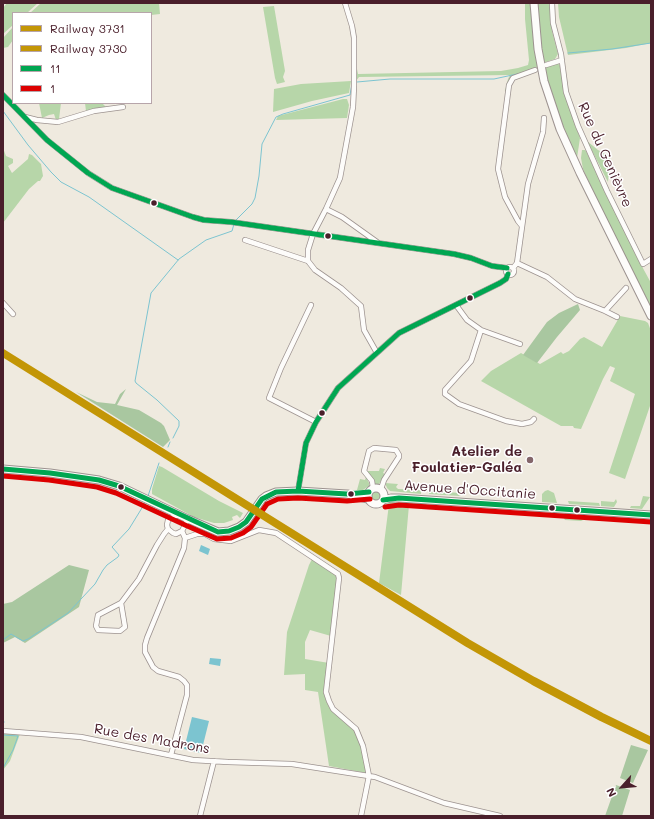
<!DOCTYPE html>
<meta charset="utf-8">
<style>
body{margin:0}
#map{position:relative;width:654px;height:819px;overflow:hidden;background:#efeadf;font-family:Mali,sans-serif}
canvas{display:block}
.frame{position:absolute;inset:0;border:4px solid #4a1f2b;pointer-events:none}
.legend{position:absolute;left:12px;top:12px;width:140px;height:92px;box-sizing:border-box;background:#fff;border:1px solid #b7a5aa;margin:0;padding:5px 7px;list-style:none;font-size:12px;color:#4a1f2b}
.legend li{display:flex;align-items:center;gap:8px;height:20px}
.legend b{width:20px;border:1px solid #b7a5aa}
.north{position:absolute;left:602px;top:767px;width:40px;height:40px;-webkit-text-stroke:3px #fff;paint-order:stroke;rotate:243deg;font-size:11px;font-weight:700;line-height:16px;text-align:center;color:#4a1f2b}
.north::after{content:'';display:block;margin:auto;width:14px;height:18px;background:#4a1f2b;clip-path:polygon(50% 0,100% 100%,50% 72%,0 100%)}
</style>
<div id="map">
<canvas width="654" height="819"></canvas>
<div class="frame"></div>
<ul class="legend">
<li><b style="height:5px;background:#c39606"></b>Railway 3731</li>
<li><b style="height:5px;background:#c39606"></b>Railway 3730</li>
<li><b style="height:5px;background:#00a651"></b>11</li>
<li><b style="height:5px;background:#d00"></b>1</li>
</ul>
<div class="north">N</div>
</div>
<script>
const c = document.querySelector('canvas').getContext('2d');
c.lineJoin = 'round';
function fillPath(path, color) { c.fillStyle = color; c.fill(path, 'evenodd'); }
const shape = rows => new Path2D(rows.map(r => 'M' + r).join(''));
function stroke(path, color, width, dash) { c.strokeStyle = color; c.lineWidth = width; c.lineCap = dash ? 'butt' : 'round'; c.setLineDash(dash || []); c.stroke(path); }
function label(font, color, halo, rows, align = 'center') {
  c.font = font + ' Mali,sans-serif'; c.lineWidth = 3; c.setLineDash([]); c.textBaseline = 'middle'; c.strokeStyle = halo; c.fillStyle = color; for (const [text, x, y, turn = 0] of rows) {
    c.save(); c.translate(x, y); c.rotate((+turn || 0) * Math.PI / 180); c.textAlign = isNaN(turn) ? turn : align; if (halo) c.strokeText(text, 0, 0); c.fillText(text, 0, 0); c.restore();
  }
}
const green = shape([
 [7,3,38,3,27,13,13,13,13,25,3,34,3,8],
 [41,3,159,3,160,14,151,15,151,13,30,13],
 [525,3,531,3,534,39,538,67,511,77,508,81,507,91,505,91,508,79,510,75,359,77,356,81,356,64,358,74,501,71,518,68,528,65,529,60,525,19],
 [537,3,550,3,552,31,558,54,555,59,543,63],
 [558,3,651,3,651,43,626,48,568,55,559,17],
 [274,6,285,71,283,77,285,82,277,84,275,78,263,7],
 [13,27,13,40,8,47,3,48,3,38],
 [558,63,560,66,565,95,580,138,577,158,576,159,563,130,544,67],
 [351,81,349,93,312,101,273,112,274,89,301,84],
 [343,99,347,99,349,105,347,118,276,120,278,116],
 [39,103,61,103,59,119,56,120,54,114,49,115,42,118],
 [85,103,102,103,107,108,86,111],
 [587,141,598,150,610,156,608,182],
 [3,148,6,156,13,159,13,163,8,166,12,173,28,159,29,154,32,155,41,164,43,176,40,181,38,181,29,189,3,223],
 [582,150,585,150,586,151,638,259,651,283,651,310,609,225,583,169,581,158],
 [620,316,645,321,648,323,651,331,651,403,625,479,609,473,635,394,610,381,615,368,610,366,603,379,581,429,574,428,573,426,561,426,481,381,491,371,521,353,540,364,561,352,563,354,569,351,580,339,584,337,602,347],
 [159,466,162,467,219,501,243,513,240,518,237,515,232,517,233,520,224,523,214,523,194,517,152,494,152,489],
 [380,468,385,469,383,473,385,474,379,484,374,484,366,471,379,471],
 [366,477,369,483,369,486,363,490,357,490,360,479,365,480],
 [385,483,398,484,396,487,398,489,421,490,421,494,390,491,387,488],
 [548,490,554,493,557,503,542,502,542,494,545,491],
 '371 495a5 5 0 1 1 10 0a5 5 0 1 1-10 0Z',
 [429,491,461,493,461,495,459,496,429,494],
 [643,496,650,497,642,509,630,508,631,506,640,506],
 [616,499,617,502,614,507,601,506,601,501,614,502],
 [568,501,599,503,600,506,569,504],
 [389,502,426,504,428,506,409,505,401,595,379,583,389,504,386,505],
 [565,513,582,515,583,520,581,521,565,520,563,517],
 [312,559,335,573,337,579,331,636,310,630,305,642,305,659,329,663,327,702,355,731,360,741,367,770,366,773,329,766,318,692,305,690,305,674,284,675,287,632,309,565],
 [3,732,20,734,10,761,3,770]
]);
const forest = shape([
 [578,304,580,310,557,337,537,363,523,355,547,322,559,313],
 [126,389,117,405,139,410,161,423,164,426,170,440,163,447,76,392,97,402,115,404,120,394],
 [69,565,89,570,79,607,25,643,15,637,3,643,3,604,12,602],
 [631,745,648,750,633,783,620,778],
 [616,785,630,790,622,816,605,816]
]);
const water = shape([
 [201,545,210,549,208,555,199,551],
 [210,658,221,659,220,666,209,664],
 [192,717,209,721,201,753,184,749]
]);
const stream = shape([
 [568,53,612,49,651,43],
 [357,82,390,79,494,79,517,74],
 [3,111,28,145,51,172,61,182,89,197,178,260],
 [235,221,252,204,255,198,259,176,262,144,276,117,283,114,350,95,352,83],
 [173,438,179,426,179,421,157,400,136,383,135,381,151,293,179,259,206,240,232,231,234,224],
 [168,447,170,442],
 [148,496,159,463],
 [3,640,11,634,23,641,28,639,68,613,95,584,103,570,107,565,118,557,119,555,112,547,129,529,145,503],
 [3,719,4,722,3,725],
 [3,735,18,736,13,750,3,768]
]);
const street = shape([
 [345,3,352,26,354,38,354,86,353,107,340,178,326,209,313,234,308,250,308,261,315,270,341,288,361,306,364,330,377,353],
 [552,3,553,23,561,54,566,92,578,126,607,191,643,264,651,259],
 [546,65,562,60],
 [3,95,47,140,88,173,112,188,193,217,204,220,231,222,454,254,471,258,492,266,507,268],
 [25,117,37,120,58,122,94,111,123,107],
 [326,209,342,217,377,242],
 [522,226,518,221,505,197,498,169,509,85,513,78,535,70],
 [245,240,308,261],
 [517,263,547,277,575,299,605,311,617,317],
 '506 271a4 4 0 1 1 8 0a4 4 0 1 1-8 0Z',
 [513,268,517,263,528,184,543,132,544,118],
 [3,303,13,314],
 [311,305,281,368,269,398,316,422],
 [456,305,467,320,481,330,520,344],
 [605,311,626,288],
 [481,330,471,361,445,390,445,394,459,404,506,421,522,424,531,422,534,419],
 [373,488,372,481,364,471,369,451,374,448,396,450,399,455,399,457,384,480,381,489],
 [298,491,306,443,316,422,338,388,399,333,500,283,506,279,508,274],
 [179,515,175,516,168,520,167,525,168,529,173,533,176,534,182,531,188,519],
 [185,538,197,534,205,534,214,539,231,541,259,530,276,533,338,574,339,578,326,692,329,701,333,709,356,729,363,746,369,776,361,816],
 [121,603,125,627,120,631,98,630,96,626,98,615,121,603,139,579,157,545,164,534,168,529],
 [3,731,81,737,193,760,228,762,292,764,375,777,444,803,500,816],
 [171,755,187,695,187,685,184,681,179,677,158,671,153,667,145,652,145,645,147,638,184,548,185,538,182,531],
 [200,816,214,761]
]);
const secondary = shape([
 [3,469,50,473,99,480,119,486,188,519,218,532,229,531,239,527,246,522,262,499,266,496,276,492,298,491,347,494,368,499],
 '368 496a8 8 0 1 1 16 0a8 8 0 1 1-16 0Z',
 [383,500,391,498,399,498,651,515]
]);
const primary = shape([
 [534,3,538,49,544,81,560,129,580,173,651,316]
]);
const bus1 = shape([
 [3,95,47,140,88,173,112,188,193,217,204,220,231,222,454,254,471,258,492,266,507,268],
 [3,469,50,473,99,480,119,486,218,532,229,531,239,527,246,522,262,499,276,492,298,491,347,494,369,492],
 [298,491,306,443,316,422,338,388,399,333,500,283,506,279,508,274],
 [383,500,399,498,651,515]
]);
const bus2 = shape([
 [3,476,49,480,97,487,116,493,185,525,217,539,231,538,243,533,251,527,267,504,278,499,298,498,347,501,370,499],
 [385,507,399,505,651,522]
]);
const rail1 = shape([
 [3,352,468,642,534,680,602,716,651,740]
]);
const rail2 = shape([
 [3,354,467,644,533,682,601,718,651,742]
]);
const markers = [
 [154,203,3.5,"#4a1f2b"],
 [328,236,3.5,"#4a1f2b"],
 [470,298,3.5,"#4a1f2b"],
 [322,413,3.5,"#4a1f2b"],
 [530,460,4,"#84666a"],
 [121,487,3.5,"#4a1f2b"],
 [351,494,3.5,"#4a1f2b"],
 [552,508,3.5,"#4a1f2b"],
 [577,510,3.5,"#4a1f2b"]
];
const streetNames = [
 ["Rue du Genièvre",605,155,66],
 ["Avenue d'Occitanie",470,490,4],
 ["Rue des Madrons",152,739,10]
];
const poiNames = [
 ["Atelier de",522,452],
 ["Foulatier-Galéa",522,468]
];
fillPath(green, '#b7d6a9');
fillPath(forest, '#a9c7a0');
fillPath(water, '#7cc4d0');
stroke(stream, '#7cc4d0', 1);
stroke(street, '#9c928f', 6);
stroke(secondary, '#9c928f', 9);
stroke(primary, '#9c928f', 9);
stroke(street, '#fdfcfa', 4.5);
stroke(secondary, '#fdfcfa', 7);
stroke(primary, '#fdfcfa', 7);
stroke(bus1, '#00a651', 5);
stroke(bus2, '#d00', 5);
stroke(rail1, '#c39606', 6);
stroke(rail2, '#c39606', 6);
for (const [x, y, r, color] of markers) { const dot = new Path2D(); dot.arc(x, y, r, 0, 2 * Math.PI); c.fillStyle = color; c.fill(dot); stroke(dot, '#fff', 1.5); }
label('14px', '#4a1f2b', '#fff', streetNames);
label('bold 14px', '#4a1f2b', '#fff', poiNames, 'right');
</script>
